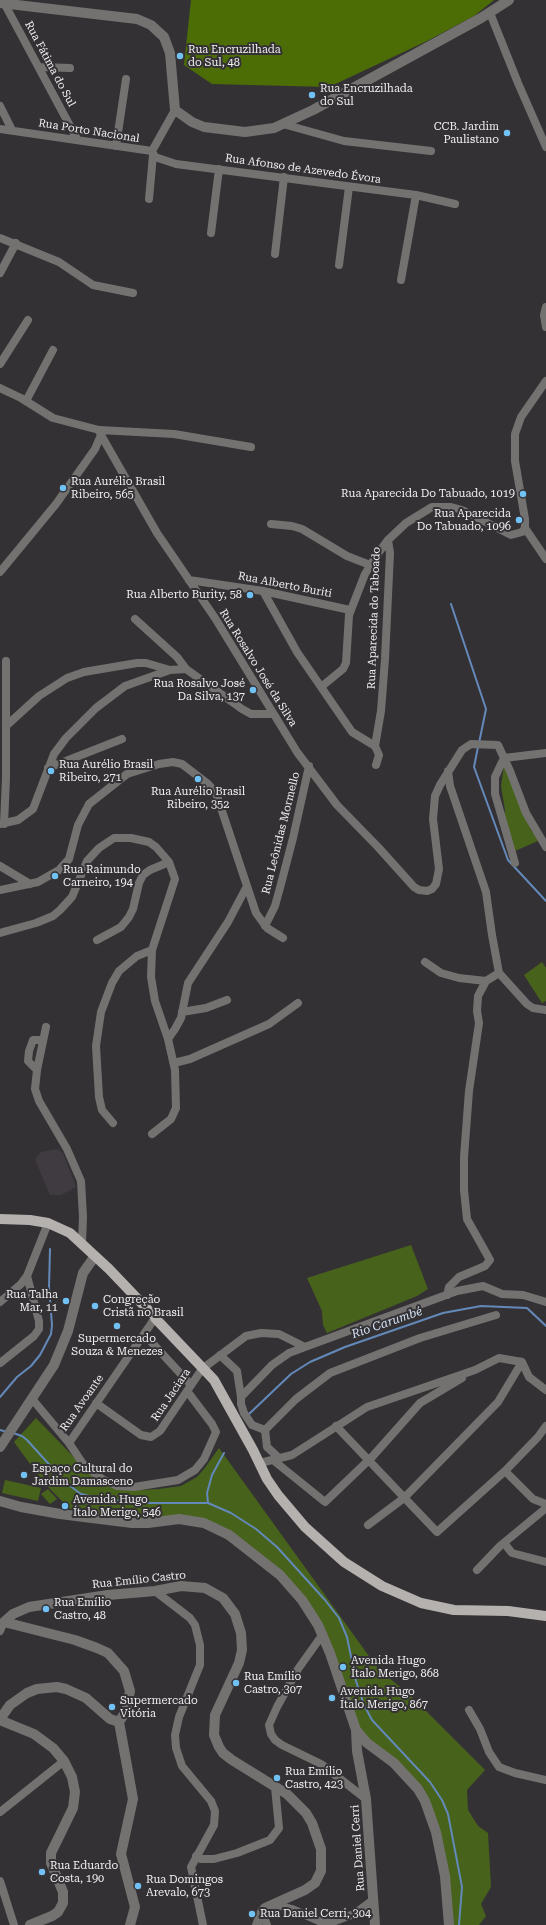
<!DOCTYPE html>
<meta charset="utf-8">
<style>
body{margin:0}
canvas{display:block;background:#343134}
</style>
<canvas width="546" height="1925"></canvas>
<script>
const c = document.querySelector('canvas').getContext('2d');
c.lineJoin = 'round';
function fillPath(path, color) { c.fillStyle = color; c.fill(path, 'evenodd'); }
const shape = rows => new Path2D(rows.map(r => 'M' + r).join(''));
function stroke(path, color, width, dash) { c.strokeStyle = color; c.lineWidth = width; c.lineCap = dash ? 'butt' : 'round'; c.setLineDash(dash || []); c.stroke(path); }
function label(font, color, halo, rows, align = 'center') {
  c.font = font + ' "Roboto Serif",serif'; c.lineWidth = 4; c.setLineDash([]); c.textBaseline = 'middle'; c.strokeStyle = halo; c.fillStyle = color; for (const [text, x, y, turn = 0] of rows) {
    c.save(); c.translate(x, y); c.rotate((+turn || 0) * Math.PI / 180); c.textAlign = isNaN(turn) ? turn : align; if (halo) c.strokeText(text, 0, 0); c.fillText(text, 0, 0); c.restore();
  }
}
const built = shape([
 [57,1149,63,1153,76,1187,61,1195,50,1195,35,1160,41,1152]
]);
const green = shape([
 [504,766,531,830,540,840,515,851,504,821,505,810,501,786],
 [542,962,546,968,546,1001,542,1003,524,975],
 [411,1245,428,1289,417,1296,327,1333,323,1325,322,1311,307,1278],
 [36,1418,96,1480,141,1490,159,1489,181,1486,197,1477,204,1469,219,1448,379,1670,409,1694,485,1770,467,1790,468,1810,478,1826,488,1833,491,1887,481,1904,486,1916,479,1925,451,1925,427,1800,357,1727,334,1657,285,1580,197,1519,145,1519,111,1517,70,1509,44,1483,14,1442],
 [5,1480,41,1488,38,1501,2,1493],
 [48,1489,57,1499,50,1504,41,1494]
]);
const forest = shape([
 [191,0,494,0,474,16,427,41,329,87,212,84,184,65]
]);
const stream = shape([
 [451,604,486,709,479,743],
 [478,747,474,767,508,860,546,901],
 [0,1397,17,1377,31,1366,40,1355,51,1334,52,1325,49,1287,50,1249],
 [248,1415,291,1374,310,1362,345,1347,443,1313,481,1306,527,1308,546,1326],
 [0,1430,7,1432],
 [13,1433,22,1436,27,1440,66,1483,81,1494,101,1499,144,1503,208,1503,231,1513,256,1529,277,1547,325,1600,339,1618,347,1637,356,1681,364,1705,372,1720,430,1782,442,1800,448,1814,462,1887,459,1925],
 [208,1503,207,1493,212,1475,224,1453]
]);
const minor = shape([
 [3,1,77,139],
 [490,13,518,83,546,147],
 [40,67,70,68],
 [0,106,12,130],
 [283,124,344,141,431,151],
 [0,129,152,151,175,110],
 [116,146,126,79],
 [152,151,155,157,176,164,416,195,455,204],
 [149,199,153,155],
 [211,233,219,169],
 [0,238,59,262,93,285,133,293],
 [275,254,284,177],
 [339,265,349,187],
 [0,273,16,243],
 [401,280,416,195],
 [546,307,544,315,546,327],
 [0,364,28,320],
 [0,388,21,398,53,418,99,430,174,434,251,447],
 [26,401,53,350],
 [101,435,157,533,215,618,297,752,337,805,378,847,414,887,419,890,427,891,432,889,436,884,439,869,433,819,435,796,440,785,462,750,471,744,498,745,510,771,526,813,546,847],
 [271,524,292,526,302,529,347,556,370,565],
 [525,528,546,559],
 [0,572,56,504,73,480,95,449,101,435,99,431],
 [189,580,263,591,350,610],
 [263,591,297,652,352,732,375,746,379,755,376,765],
 [135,619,177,657,186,669],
 [321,687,343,669,346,663,349,615,365,574,376,556,388,540,406,523,432,507,451,507,462,510,511,535,522,532,525,528,525,519,515,461,515,434,521,417,546,381],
 [6,726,39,696,67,678,84,672,137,663,146,663,170,670,186,669,242,709,251,714,273,714],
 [375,746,381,711,385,659,390,553,388,540],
 [48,768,122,739],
 [0,824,18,820,33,809,54,754,66,738,96,708,125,686,170,670],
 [4,824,6,778,6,661],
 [515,863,495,794,495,777,504,758,546,753],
 [0,866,30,884],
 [0,890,38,882,59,870,69,859,78,825,89,804,127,774,159,764,173,762,182,764,208,784,216,793,256,913,267,928,283,938],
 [265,926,275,906,281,884,293,838,309,766],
 [0,933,36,923,53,916,60,910,72,897,87,861,99,848,114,838,131,838,149,842,156,847,169,862,175,879,152,950,151,977,155,1001,168,1039,175,1070,176,1108,171,1119,152,1134],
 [97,940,121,927,129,917,133,909,139,883,143,875,150,870,169,862],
 [425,962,441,973,459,978,486,981],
 [499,973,527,1004,533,1008,546,1010],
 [182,1012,206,1008,227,1000],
 [46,1027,37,1070,35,1089,39,1101,67,1149,81,1181,83,1217,82,1242],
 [168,1039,175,1029,181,1018,188,983,228,922,247,886],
 [174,1063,190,1059,269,1024,298,1003],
 [37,1070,28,1061,29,1051,33,1040,43,1040],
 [113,1123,102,1110,99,1097,96,1046,101,1012,112,983,119,971,137,956,152,950],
 [447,1295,449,1287,459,1277,485,1266,490,1260,467,1219,464,1190,464,1157,469,1091,479,1023,477,1011,478,996,486,981,499,973,492,935,486,892,450,786,448,771],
 [0,1302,21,1284,27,1276,48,1223],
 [144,1334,191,1385],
 [220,1355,237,1371,241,1397,241,1404,244,1413,252,1425,265,1430],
 [0,1363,34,1336,39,1329,39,1321,27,1276],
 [241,1397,272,1365,289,1353,305,1347],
 [33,1400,69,1443,83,1464,102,1479,117,1486,134,1487,178,1480,195,1470,204,1459,216,1432,212,1424,187,1391],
 [96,1403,141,1435,151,1437,160,1431,202,1369,246,1336,261,1333,279,1334,305,1347,457,1291,483,1286,502,1294,523,1295,546,1302],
 [336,1426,437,1532,505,1471,538,1437,546,1426],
 [69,1443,155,1318],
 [279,1458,267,1447,265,1430,296,1399,330,1373,420,1338,496,1315],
 [273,1460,325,1502,372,1457,420,1403,462,1378],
 [260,1463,292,1455,367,1407,475,1370,499,1358,522,1362,529,1377,546,1390],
 [505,1471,533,1499,546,1504],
 [368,1525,404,1498,498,1402,522,1362],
 [504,1543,512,1553,546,1562],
 [477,1570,500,1546,546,1508],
 [155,1591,190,1618,195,1625,200,1645,200,1665,179,1717,175,1735,176,1748,182,1766,211,1801,215,1811,214,1825,191,1867,203,1925],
 [0,1631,4,1622],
 [323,1634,298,1669,277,1707,269,1725,271,1734,275,1740,282,1745,321,1764,366,1799],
 [469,1710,480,1729,489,1752,499,1767,515,1773,546,1780],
 [0,1812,64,1761],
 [196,1856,201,1859,214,1859,237,1853,270,1840,279,1828,275,1787],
 [0,1881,14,1925],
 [273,1904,292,1909,321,1922,330,1923,354,1914,373,1900],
 [262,1912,267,1925]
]);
const tertiary = shape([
 [0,3,137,19,151,25,164,37,170,53,175,110,192,122,204,127,245,132,274,128,313,110,481,18,509,0],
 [0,1447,54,1365,68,1331,83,1273,95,1256],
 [0,1501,21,1507,60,1514,132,1523,148,1523,179,1519,204,1523,229,1535,280,1575,302,1600,318,1625,330,1653,356,1730,367,1743,394,1763,418,1789,425,1801,436,1832,445,1876,449,1925],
 [0,1719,10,1705,27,1693,37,1689,57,1687,66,1689,86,1698,110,1719,119,1722],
 [0,1720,34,1734,53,1748,64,1761,72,1777,75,1792,73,1808,51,1853,51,1863,63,1892,63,1903,58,1912,52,1916,30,1925],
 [356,1730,357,1751,366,1799,375,1925],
 [130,1925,135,1907,121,1854,133,1799,119,1722,126,1711,130,1691,124,1671,108,1653,97,1648,75,1640,4,1622,13,1614,29,1607,108,1595,155,1591,181,1586,205,1588,223,1598,235,1614,241,1633,242,1650,239,1663,215,1715,214,1735,219,1747,223,1753,232,1760,287,1794,306,1813,312,1823,321,1849,321,1871,315,1883,305,1890,265,1908,262,1912,257,1925]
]);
const primary = shape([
 [0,1219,30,1220,48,1223,70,1233,109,1269,151,1313],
 [155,1318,214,1380,253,1450,267,1479,278,1495,305,1527,344,1562,382,1586,421,1603,454,1610,508,1611,546,1616]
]);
const markers = [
 [180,56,4,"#71c1f4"],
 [312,95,4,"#71c1f4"],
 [507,133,4,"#71c1f4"],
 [63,488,4,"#71c1f4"],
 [523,494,4,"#71c1f4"],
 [519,520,4,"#71c1f4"],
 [250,595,4,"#71c1f4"],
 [253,690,4,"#71c1f4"],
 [51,771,4,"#71c1f4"],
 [198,779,4,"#71c1f4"],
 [55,876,4,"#71c1f4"],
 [66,1301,4,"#71c1f4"],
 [95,1306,4,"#71c1f4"],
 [117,1326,4,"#71c1f4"],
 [24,1475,4,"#71c1f4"],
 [65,1506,4,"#71c1f4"],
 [46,1609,4,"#71c1f4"],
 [343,1667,4,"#71c1f4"],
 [236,1683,4,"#71c1f4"],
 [332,1698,4,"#71c1f4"],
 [112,1707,4,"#71c1f4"],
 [277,1778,4,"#71c1f4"],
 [42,1872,4,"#71c1f4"],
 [138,1886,4,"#71c1f4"],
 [252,1914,4,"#71c1f4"]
];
const poiNames = [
 ["Rua Encruzilhada",188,50],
 ["do Sul, 48",188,63],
 ["Rua Encruzilhada",320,89],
 ["do Sul",320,102],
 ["CCB. Jardim",499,127,"right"],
 ["Paulistano",499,140,"right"],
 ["Rua Aurélio Brasil",71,482],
 ["Ribeiro, 565",71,495],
 ["Rua Aparecida Do Tabuado, 1019",515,494,"right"],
 ["Rua Aparecida",511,514,"right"],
 ["Do Tabuado, 1096",511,527,"right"],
 ["Rua Alberto Burity, 58",242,595,"right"],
 ["Rua Rosalvo José",245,684,"right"],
 ["Da Silva, 137",245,697,"right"],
 ["Rua Aurélio Brasil",59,765],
 ["Ribeiro, 271",59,778],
 ["Rua Aurélio Brasil",198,792,"center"],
 ["Ribeiro, 352",198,805,"center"],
 ["Rua Raimundo",63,870],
 ["Carneiro, 194",63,883],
 ["Rua Talha",58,1295,"right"],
 ["Mar, 11",58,1308,"right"],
 ["Congreção",103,1300],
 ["Cristã no Brasil",103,1313],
 ["Supermercado",117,1339,"center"],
 ["Souza & Menezes",117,1352,"center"],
 ["Espaço Cultural do",32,1469],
 ["Jardim Damasceno",32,1482],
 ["Avenida Hugo",73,1500],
 ["Ítalo Merigo, 546",73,1513],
 ["Rua Emílio",54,1603],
 ["Castro, 48",54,1616],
 ["Avenida Hugo",351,1661],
 ["Ítalo Merigo, 868",351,1674],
 ["Rua Emílio",244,1677],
 ["Castro, 307",244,1690],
 ["Avenida Hugo",340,1692],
 ["Ítalo Merigo, 867",340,1705],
 ["Supermercado",120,1701],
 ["Vitória",120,1714],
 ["Rua Emílio",285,1772],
 ["Castro, 423",285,1785],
 ["Rua Eduardo",50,1866],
 ["Costa, 190",50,1879],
 ["Rua Domingos",146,1880],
 ["Arevalo, 673",146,1893],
 ["Rua Daniel Cerri, 304",260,1914]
];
const streetNames = [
 ["Rua Fátima do Sul",50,64,62],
 ["Rua Porto Nacional",89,131,9],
 ["Rua Afonso de Azevedo Évora",303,169,8],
 ["Rua Alberto Buriti",285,585,11],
 ["Rua Aparecida do Taboado",374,618,-88],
 ["Rua Rosalvo José da Silva",258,668,58],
 ["Rua Leônidas Mormello",281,833,-76],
 ["Rua Jaciara",171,1395,-56],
 ["Rua Avoante",82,1403,-55],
 ["Rua Emílio Castro",139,1580,-6],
 ["Rua Daniel Cerri",358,1848,-94]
];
const waterNames = [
 ["Rio Carumbé",387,1323,-19]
];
fillPath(built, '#403a41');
fillPath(green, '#47621a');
fillPath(forest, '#4c6d05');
stroke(stream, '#6389ba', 2);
stroke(minor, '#747271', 8);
stroke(tertiary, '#747271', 10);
stroke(primary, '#b4b1af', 10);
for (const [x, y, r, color] of markers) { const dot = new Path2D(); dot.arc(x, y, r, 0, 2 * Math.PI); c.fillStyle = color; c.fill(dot); stroke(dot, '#343134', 1.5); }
label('11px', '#f0eff0', '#343134', poiNames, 'left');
label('11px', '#f0eff0', '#343134', streetNames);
label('italic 12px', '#d1e0f3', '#343134', waterNames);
</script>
